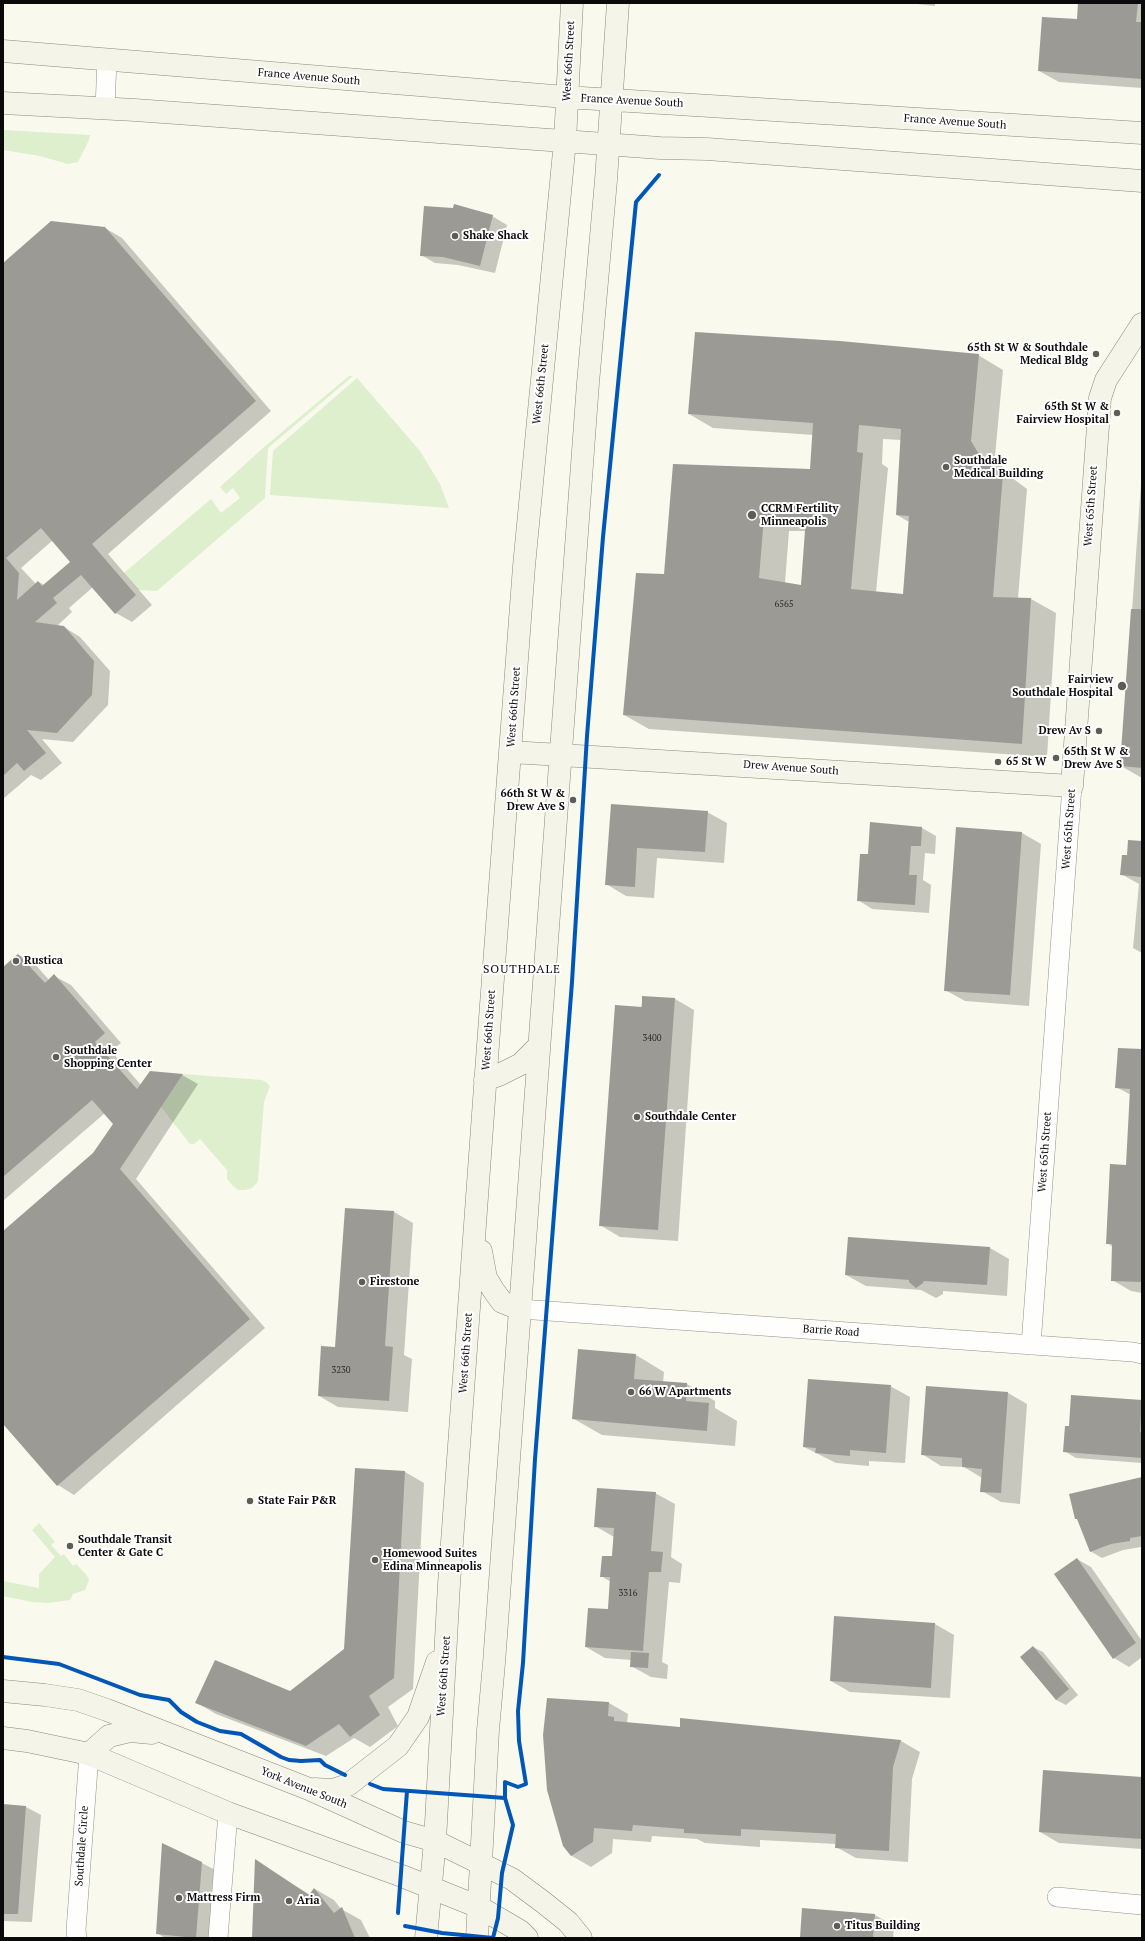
<!DOCTYPE html>
<style>
body{margin:0}
#map{position:relative;width:1145px;height:1941px;overflow:hidden;background:#faf9ed;font-family:"PT Serif",serif}
canvas{display:block}
.frame{position:absolute;inset:0;border:4px solid #0a0a0a;pointer-events:none}
</style>
<div id="map">
<canvas width="1145" height="1941"></canvas>
<div class="frame"></div>
</div>
<script>
const c = document.querySelector('canvas').getContext('2d');
c.lineJoin = 'round';
function fillPath(path, color) { c.fillStyle = color; c.fill(path, 'evenodd'); }
const shape = rows => new Path2D(rows.map(r => 'M' + r).join(''));
function stroke(path, color, width, dash) { c.strokeStyle = color; c.lineWidth = width; c.lineCap = dash ? 'butt' : 'round'; c.setLineDash(dash || []); c.stroke(path); }
function label(font, color, halo, rows, align = 'center') {
  c.font = font + ' "PT Serif",serif'; c.lineWidth = 4; c.setLineDash([]); c.textBaseline = 'middle'; c.strokeStyle = halo; c.fillStyle = color; for (const [text, x, y, turn = 0] of rows) {
    c.save(); c.translate(x, y); c.rotate((+turn || 0) * Math.PI / 180); c.textAlign = isNaN(turn) ? turn : align; if (halo) c.strokeText(text, 0, 0); c.fillText(text, 0, 0); c.restore();
  }
}
const green = shape([
 [3,130,90,135,89,140,78,162,68,164,40,156,3,150],
 [349,376,353,376,268,448,265,498,157,591,138,590,124,573,211,499,221,513,240,498,233,488,226,494,220,487,264,447],
 [357,378,420,451,440,484,449,508,270,495,273,451],
 [183,1074,262,1080,266,1082,270,1086,264,1102,258,1180,257,1183,252,1188,245,1190,238,1190,233,1186,227,1179,227,1170,200,1139,194,1144,190,1144,161,1107],
 [39,1523,55,1542,51,1545,61,1556,64,1554,73,1566,76,1564,86,1574,89,1580,85,1590,73,1594,70,1600,48,1603,32,1602,3,1596,3,1581,39,1588,39,1574,55,1557,32,1530]
]);
const shadow = shape([
 [908,3,935,3,935,6],
 [1079,3,1142,3,1142,88,1059,82,1039,71,1078,20],
 [453,209,492,216,507,225,495,273,458,265,435,263,421,255],
 [105,228,122,238,271,411,108,554,152,605,132,622,116,613,93,587,69,608,72,612,57,626,64,627,80,637,110,671,108,705,73,742,42,739,62,763,41,780,31,775,3,799,3,264],
 [53,540,72,562,44,585,39,582,35,586,35,583,21,568],
 [978,355,1003,370,995,456,1007,474,1027,489,1018,598,1031,599,1056,613,1047,757,649,729,624,715,665,575,811,470,814,435,713,428,689,414],
 [883,439,901,440,897,515,909,522,904,595,876,592,888,468,882,464],
 [789,531,806,531,802,586,785,583],
 [1142,470,1142,778,1121,766],
 [612,805,707,812,727,823,724,863,657,858,654,898,626,896,606,884],
 [922,828,936,836,935,854,925,853,923,880,931,885,929,913,872,909,858,900,869,855],
 [1022,833,1041,844,1029,1006,965,1001,945,990],
 [1142,842,1142,953,1133,948,1139,884,1121,874,1128,856],
 [19,955,35,964,49,980,54,976,71,985,121,1043,111,1051,141,1085,182,1075,198,1084,136,1179,265,1328,74,1495,58,1485,3,1422,3,1233,94,1154,114,1124,105,1113,3,1201,3,968],
 [643,997,675,999,694,1010,678,1241,620,1237,600,1225],
 [1142,1050,1142,1293,1131,1291,1112,1280,1113,1247,1107,1243,1127,1166,1131,1095,1116,1087],
 [394,1212,413,1223,404,1355,412,1359,408,1412,338,1407,319,1396,336,1348],
 [990,1248,1009,1259,1007,1296,943,1291,943,1294,936,1298,921,1290,866,1286,846,1275],
 [636,1355,664,1372,663,1382,687,1384,715,1401,715,1408,737,1421,735,1446,602,1435,574,1419],
 [890,1386,910,1397,905,1463,869,1461,869,1466,836,1463,804,1447],
 [927,1387,1008,1393,1027,1404,1020,1504,1001,1502,982,1491,982,1478,964,1467,941,1466,922,1454],
 [1142,1401,1142,1463,1076,1458,1064,1451],
 [356,1469,405,1472,424,1483,413,1689,388,1707,398,1726,370,1747,354,1738,326,1756,216,1714,197,1703,290,1692,345,1650],
 [1142,1478,1141,1547,1123,1550,1102,1558,1090,1551,1079,1520,1076,1518],
 [655,1493,675,1504,671,1557,682,1564,680,1583,669,1582,662,1662,668,1665,667,1679,651,1677,631,1666,632,1660,605,1658,586,1647,608,1610,611,1582,601,1576,612,1558,614,1537,595,1526],
 [1077,1559,1091,1567,1142,1641,1142,1657,1129,1667,1114,1658,1055,1574],
 [935,1624,954,1635,950,1698,850,1692,831,1681],
 [1033,1647,1043,1652,1078,1695,1066,1705,1056,1700],
 [609,1703,628,1714,627,1723,681,1728,681,1720,901,1741,920,1752,912,1779,908,1862,856,1858,836,1847,836,1844,760,1840,760,1847,705,1843,697,1839,652,1836,651,1842,613,1839,612,1853,591,1867,572,1856,564,1846],
 [1142,1778,1142,1849,1059,1843,1040,1832],
 [3,1805,26,1807,41,1815,32,1922,3,1921],
 [256,1861,310,1895,315,1889,334,1900,341,1909,361,1920,370,1938,253,1938],
 [202,1863,217,1871,211,1938,165,1938,157,1933],
 [875,1915,894,1926,893,1938,801,1938]
]);
const building = shape([
 [1078,3,1138,3,1136,22,1142,22,1142,79,1038,71,1042,17,1077,19],
 [454,204,493,215,480,266,443,257,420,256,424,206,453,208],
 [51,221,105,227,256,401,92,544,136,595,115,614,81,575,53,598,57,603,35,622,64,626,94,661,92,695,57,733,27,730,46,753,24,771,17,763,3,776,3,263],
 [41,528,70,562,42,586,38,581,17,600,19,573,6,558],
 [695,332,840,341,979,354,971,441,982,459,1003,474,993,597,1031,598,1022,744,623,715,636,573,664,574,673,464,810,469,813,423,688,414],
 [859,425,901,429,896,515,909,516,903,594,851,589,863,453,857,452],
 [764,517,806,517,801,585,759,578],
 [1131,609,1142,609,1142,768,1120,766],
 [611,804,708,811,705,852,637,848,635,887,605,885],
 [870,822,922,827,921,846,911,846,909,875,917,875,915,905,857,901,860,854,868,854],
 [956,827,1022,832,1010,995,944,991],
 [1128,840,1142,841,1142,877,1120,875,1122,855,1127,855],
 [18,954,45,983,54,974,105,1033,95,1042,137,1089,150,1071,183,1074,120,1169,250,1319,57,1486,3,1424,3,1231,93,1153,113,1124,92,1100,3,1177,3,967],
 [642,996,675,998,658,1230,599,1226,615,1005,642,1007],
 [1118,1048,1142,1049,1142,1282,1111,1281,1112,1244,1106,1244,1110,1164,1126,1165,1130,1089,1115,1088],
 [345,1208,394,1211,385,1346,393,1347,389,1401,318,1396,321,1346,335,1347],
 [848,1237,990,1247,987,1285,924,1281,923,1283,916,1288,909,1282,909,1280,845,1275],
 [578,1349,636,1354,634,1379,687,1383,686,1401,709,1403,707,1431,572,1419],
 [808,1379,891,1385,886,1453,850,1450,850,1456,815,1453,816,1448,803,1447],
 [926,1386,1008,1392,1001,1493,980,1492,982,1469,962,1467,962,1458,921,1455],
 [1071,1395,1142,1400,1140,1432,1142,1432,1142,1458,1063,1452,1065,1426,1069,1426],
 [355,1468,405,1471,394,1678,369,1696,380,1715,350,1737,339,1724,306,1746,195,1703,215,1660,290,1691,344,1649],
 [1142,1477,1142,1536,1130,1538,1130,1541,1111,1544,1090,1552,1077,1519,1075,1519,1069,1494],
 [597,1488,656,1492,651,1551,663,1552,661,1572,649,1572,643,1651,585,1647,588,1608,608,1609,610,1577,600,1577,602,1556,612,1556,614,1528,594,1527],
 [1077,1558,1136,1643,1113,1659,1054,1574],
 [834,1616,935,1623,931,1688,830,1681],
 [1033,1646,1069,1689,1056,1700,1020,1657],
 [631,1652,649,1653,648,1668,630,1667],
 [547,1698,609,1702,608,1716,614,1717,614,1721,680,1727,680,1718,901,1740,893,1767,889,1851,835,1848,836,1834,741,1829,741,1836,684,1833,684,1829,633,1825,632,1831,594,1828,593,1842,571,1856,563,1846,547,1790,543,1735],
 [1043,1770,1142,1777,1142,1839,1039,1832],
 [3,1804,26,1806,18,1914,3,1914],
 [162,1843,202,1862,196,1938,156,1934],
 [255,1859,309,1895,314,1888,334,1913,342,1907,355,1938,252,1938],
 [802,1908,875,1914,873,1938,800,1938]
]);
const street = shape([
 [105,109,107,59],
 [520,1309,1133,1352,1142,1354],
 [1031,1345,1072,786],
 [1057,1897,1142,1905],
 [77,1938,76,1930,89,1754],
 [218,1938,228,1813]
]);
const secondary = shape([
 [3,51,566,97,1142,133],
 [3,103,135,110,660,148,707,149,1142,181],
 [511,752,1072,786,1100,398,1106,380,1142,324],
 [485,1080,499,1075,521,1064,539,1046],
 [481,1251,486,1278,494,1291,502,1302,520,1309],
 [3,1691,45,1695,78,1700,107,1710,309,1789,404,1832,435,1841,512,1879,543,1902,568,1922,581,1938],
 [3,1738,27,1741,89,1754,228,1813,402,1876,479,1907,520,1931,527,1938],
 [89,1754,109,1736,130,1731,152,1733],
 [314,1789,333,1790,348,1785,398,1746,418,1717,437,1662],
 [426,1938,435,1841,449,1584,488,1045,524,566,565,141,572,3],
 [477,1938,488,1730,494,1663,588,383,606,180,618,3]
]);
const cycleway = shape([
 [3,1657,59,1664,140,1695,169,1700,181,1712,197,1722,220,1731,241,1734,281,1757,289,1760,301,1761,320,1760,325,1765,345,1775],
 [370,1784,383,1789,505,1798],
 [398,1913,407,1791],
 [405,1926,442,1933,493,1938],
 [493,1938,498,1918,502,1873,513,1825,505,1798,505,1782,518,1787,526,1784,519,1741,518,1711,523,1663,535,1459,572,982,587,736,603,537,636,202,659,175]
]);
const markers = [
 [455,236,4,"#5e5e59"],
 [1096,354,4,"#5e5e59"],
 [1117,413,4,"#5e5e59"],
 [946,467,4,"#5e5e59"],
 [752,515,5,"#5e5e59"],
 [1122,686,5,"#5e5e59"],
 [1099,731,4,"#5e5e59"],
 [1056,758,4,"#5e5e59"],
 [998,762,4,"#5e5e59"],
 [573,800,4,"#5e5e59"],
 [16,961,4,"#5e5e59"],
 [56,1057,4,"#5e5e59"],
 [637,1117,4,"#5e5e59"],
 [362,1282,4,"#5e5e59"],
 [631,1392,4,"#5e5e59"],
 [250,1501,4,"#5e5e59"],
 [70,1546,4,"#5e5e59"],
 [375,1560,4,"#5e5e59"],
 [179,1898,4,"#5e5e59"],
 [289,1901,4,"#5e5e59"],
 [837,1926,4,"#5e5e59"]
];
const numberNames = [
 ["6565",784,604],
 ["3400",652,1038],
 ["3230",341,1370],
 ["3316",628,1593]
];
const streetNames = [
 ["West 66th Street",569,61,-87],
 ["France Avenue South",309,77,5],
 ["France Avenue South",632,101,3],
 ["France Avenue South",955,122,4],
 ["West 66th Street",541,384,-84],
 ["West 65th Street",1091,506,-86],
 ["West 66th Street",514,707,-86],
 ["Drew Avenue South",791,768,4],
 ["West 65th Street",1069,829,-86],
 ["West 66th Street",489,1030,-86],
 ["West 65th Street",1045,1152,-86],
 ["Barrie Road",831,1331,4],
 ["West 66th Street",466,1353,-86],
 ["West 66th Street",444,1676,-86],
 ["York Avenue South",304,1788,22],
 ["Southdale Circle",82,1846,-86]
];
const poiNames = [
 ["Shake Shack",463,236],
 ["65th St W & Southdale",1088,348,"right"],
 ["Medical Bldg",1088,361,"right"],
 ["65th St W &",1109,407,"right"],
 ["Fairview Hospital",1109,420,"right"],
 ["Southdale",954,461],
 ["Medical Building",954,474],
 ["CCRM Fertility",761,509],
 ["Minneapolis",761,522],
 ["Fairview",1113,680,"right"],
 ["Southdale Hospital",1113,693,"right"],
 ["Drew Av S",1091,731,"right"],
 ["65th St W &",1064,752],
 ["Drew Ave S",1064,765],
 ["65 St W",1006,762],
 ["66th St W &",565,794,"right"],
 ["Drew Ave S",565,807,"right"],
 ["Rustica",24,961],
 ["Southdale",64,1051],
 ["Shopping Center",64,1064],
 ["Southdale Center",645,1117],
 ["Firestone",370,1282],
 ["66 W Apartments",639,1392],
 ["State Fair P&R",258,1501],
 ["Southdale Transit",78,1540],
 ["Center & Gate C",78,1553],
 ["Homewood Suites",383,1554],
 ["Edina Minneapolis",383,1567],
 ["Mattress Firm",187,1898],
 ["Aria",297,1901],
 ["Titus Building",845,1926]
];
const neighbourhoodNames = [
 ["SOUTHDALE",522,970]
];
fillPath(green, '#ddefcd');
fillPath(shadow, '#0003');
fillPath(building, '#9c9a94');
stroke(street, '#92928c', 20);
stroke(secondary, '#898883', 23);
stroke(street, '#fefefc', 19);
stroke(secondary, '#f4f4e8', 22);
stroke(cycleway, '#0057b8', 4);
for (const [x, y, r, color] of markers) { const dot = new Path2D(); dot.arc(x, y, r, 0, 2 * Math.PI); c.fillStyle = color; c.fill(dot); stroke(dot, '#fff', 1.5); }
label('9px', '#2e2e2c', null, numberNames);
label('11px', '#0a0a0a', '#fff', streetNames);
label('bold 11px', '#0a0a0a', '#fff', poiNames, 'left');
c.letterSpacing = '1px';
label('12px', '#0a0a0a', '#fff', neighbourhoodNames);
c.letterSpacing = '0px';
</script>
